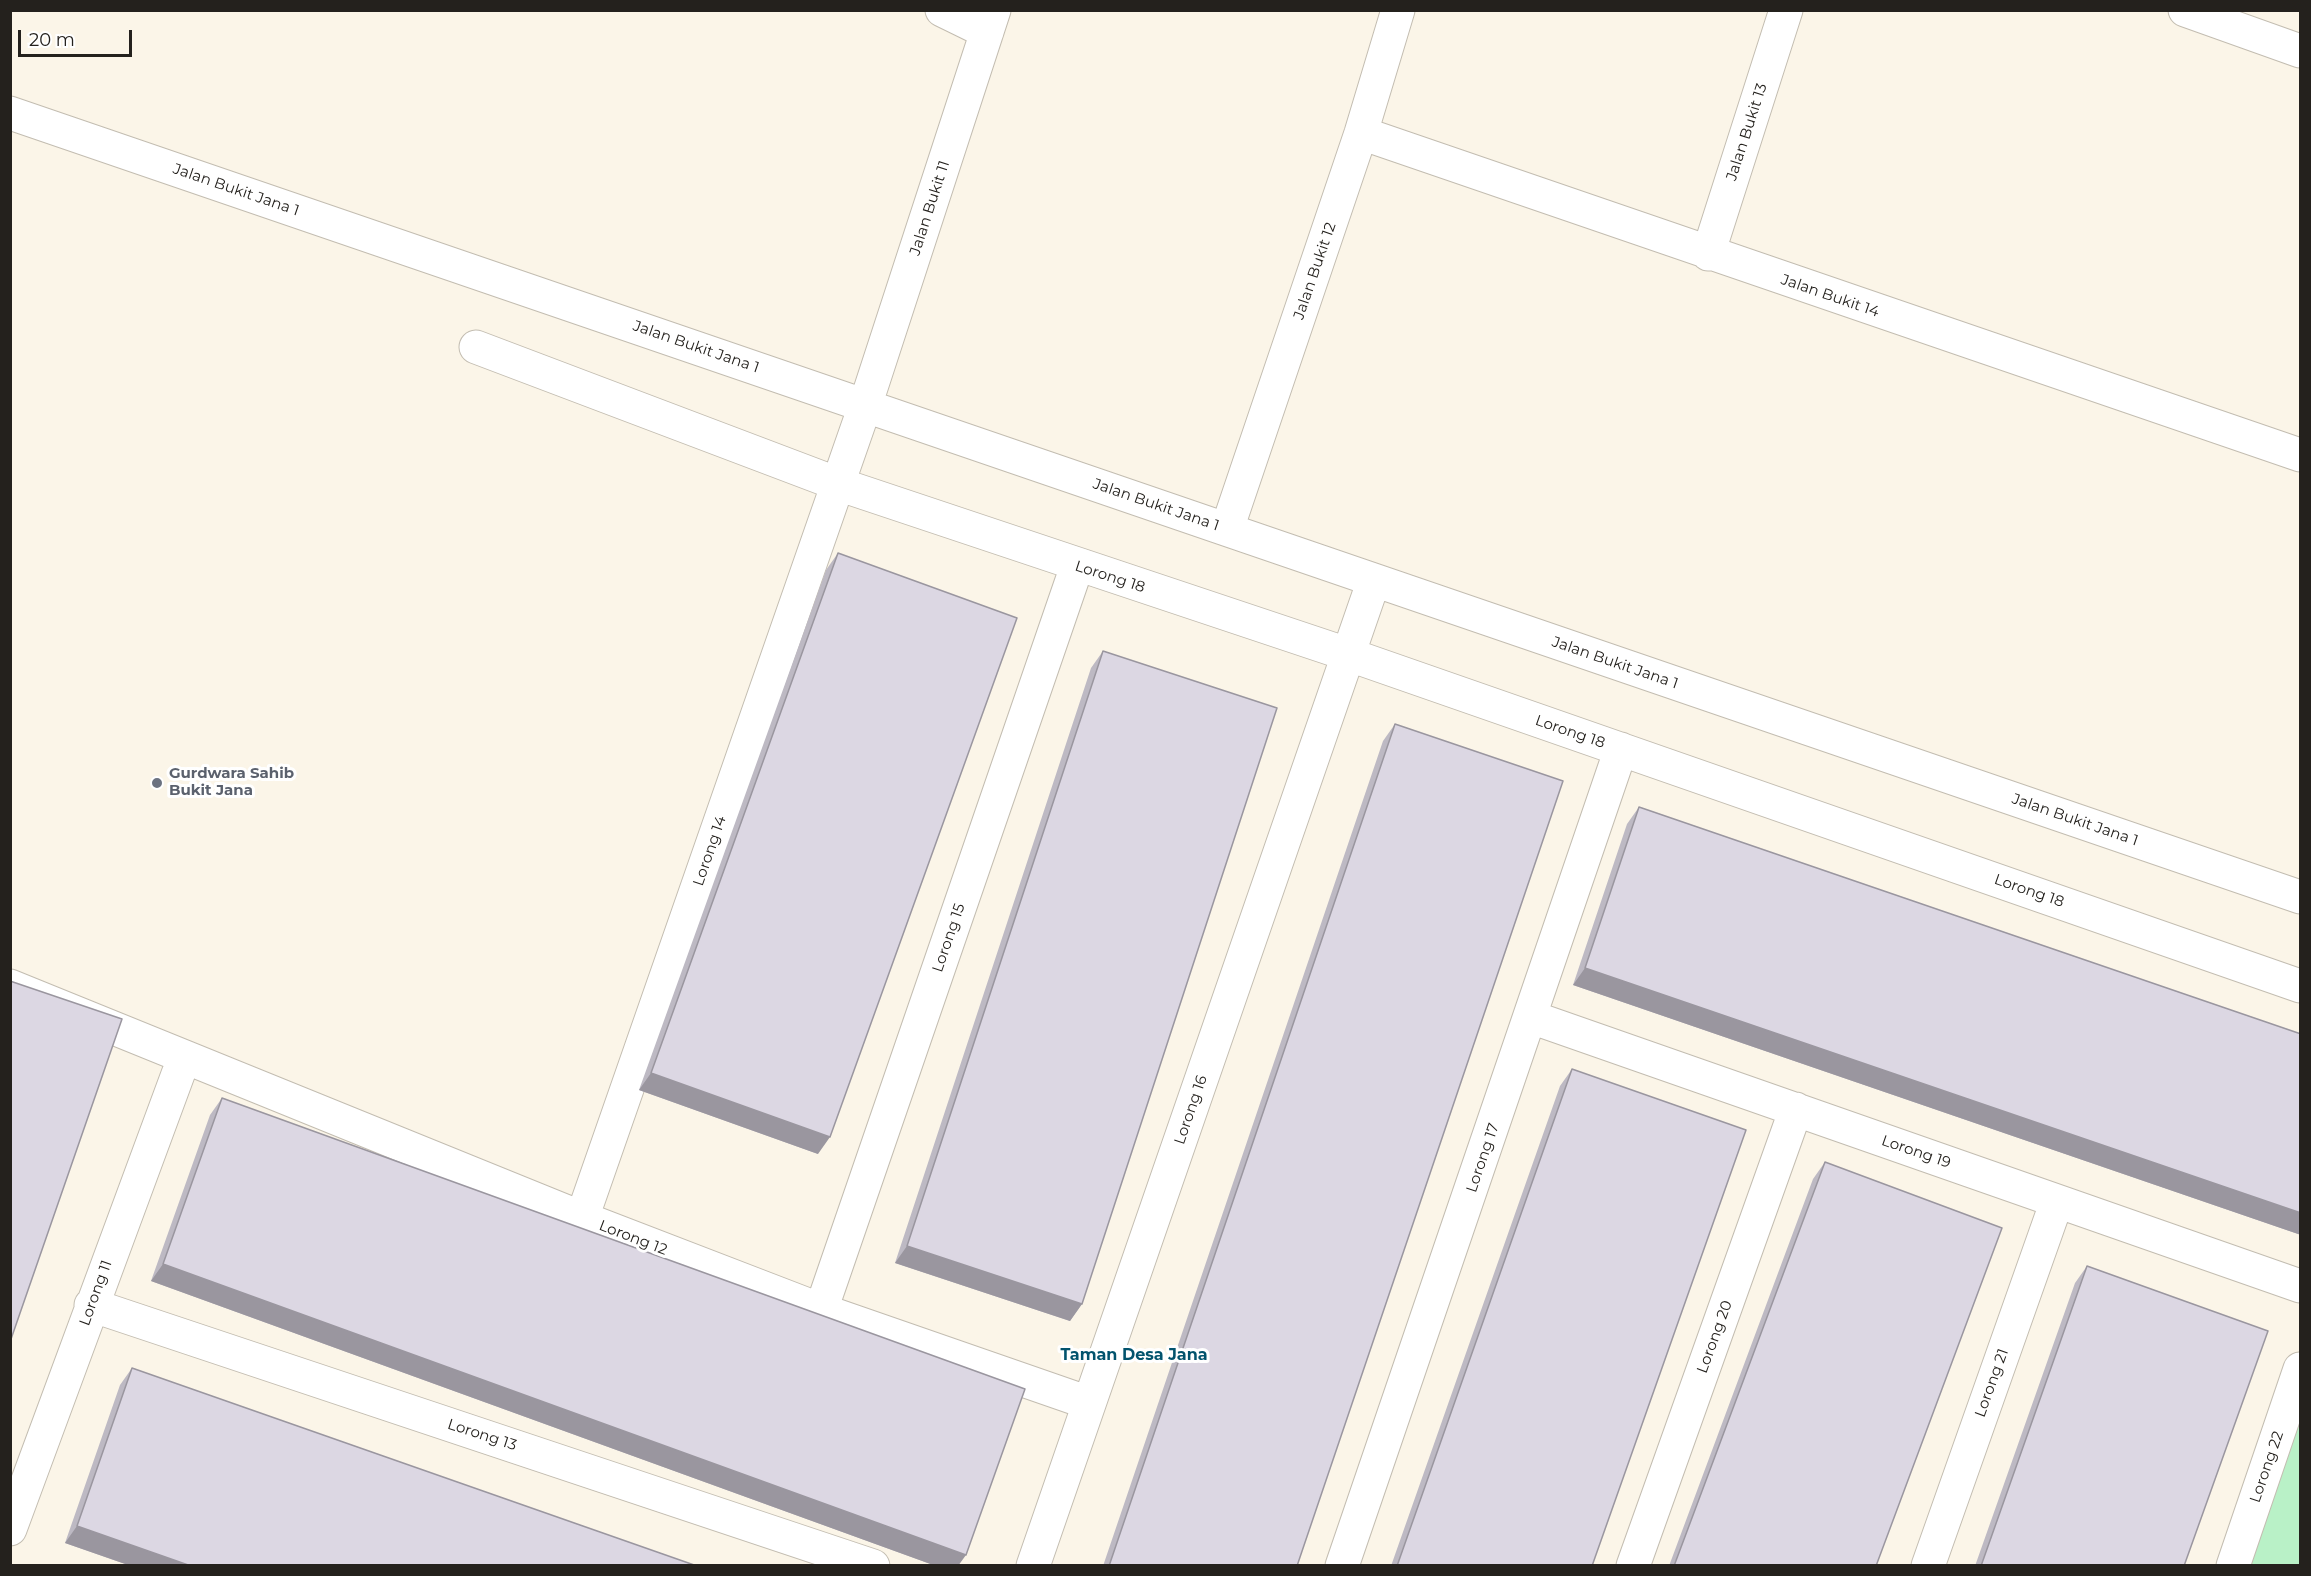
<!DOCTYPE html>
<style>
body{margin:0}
#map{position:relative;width:2311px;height:1576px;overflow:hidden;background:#fbf5e8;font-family:Montserrat,sans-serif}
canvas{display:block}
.frame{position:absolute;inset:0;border:12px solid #24211d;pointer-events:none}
.scale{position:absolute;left:18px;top:30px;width:114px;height:27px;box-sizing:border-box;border:3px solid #24211d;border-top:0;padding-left:8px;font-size:18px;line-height:21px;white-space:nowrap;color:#24211d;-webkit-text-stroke:4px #fff;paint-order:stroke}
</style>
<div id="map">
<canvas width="2311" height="1576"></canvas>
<div class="frame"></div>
<div class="scale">20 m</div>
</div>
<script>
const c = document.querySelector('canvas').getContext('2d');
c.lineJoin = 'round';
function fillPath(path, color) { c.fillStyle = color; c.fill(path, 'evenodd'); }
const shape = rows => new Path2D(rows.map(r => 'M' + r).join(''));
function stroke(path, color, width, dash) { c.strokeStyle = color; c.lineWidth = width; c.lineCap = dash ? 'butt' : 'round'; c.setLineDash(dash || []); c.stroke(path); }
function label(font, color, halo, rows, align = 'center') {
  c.font = font + ' Montserrat,sans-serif'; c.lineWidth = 6; c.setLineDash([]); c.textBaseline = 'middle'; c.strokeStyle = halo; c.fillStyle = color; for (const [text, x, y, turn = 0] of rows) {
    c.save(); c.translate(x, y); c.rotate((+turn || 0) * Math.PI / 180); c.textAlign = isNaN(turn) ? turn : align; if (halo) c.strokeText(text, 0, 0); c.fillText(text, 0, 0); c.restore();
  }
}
const green = shape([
 [2300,1421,2300,1565,2251,1565]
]);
const minor = shape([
 [942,10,987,32],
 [2185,10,2300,51],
 [10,113,2300,897],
 [1361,133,2300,455],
 [1708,254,1786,10],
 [476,347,838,484,1350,655,2300,986],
 [1227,529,1361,133,1398,10],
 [10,986,582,1218,821,1310,1089,1403],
 [1531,1017,2300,1286],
 [582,1218,865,406,994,10],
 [91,1305,873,1566],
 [821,1310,1077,566],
 [10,1529,184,1058],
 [1033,1566,1374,580],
 [1342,1566,1621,749],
 [1633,1566,1796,1109],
 [1928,1566,2057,1201],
 [2233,1566,2300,1369]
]);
const wall = shape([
 [838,553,818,1154,639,1090,826,570],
 [1103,651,1082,1304,1070,1321,895,1263,1091,668],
 [1395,724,1297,1566,1103,1566,1383,741],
 [1639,807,2301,1034,2301,1235,1573,985,1627,824],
 [1572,1069,1592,1566,1391,1566,1560,1086],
 [222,1098,958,1566,936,1566,151,1281,210,1115],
 [1825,1162,1876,1566,1669,1566,1813,1179],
 [2087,1266,2184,1566,1975,1566,2075,1283],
 [132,1368,697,1566,131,1566,65,1543,120,1385]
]);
const shadedWall = shape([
 [1585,968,2301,1213,2301,1235,1573,985],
 [651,1073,830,1137,818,1154,639,1090],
 [907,1246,1082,1304,1070,1321,895,1263],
 [163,1264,966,1555,958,1566,936,1566,151,1281],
 [77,1526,191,1566,131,1566,65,1543]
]);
const building = shape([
 [838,553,1017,618,830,1137,651,1073,838,553],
 [1103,651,1277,708,1082,1304,907,1246,1103,651],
 [1395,724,1563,781,1297,1566,1109,1566,1395,724],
 [1639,807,2301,1034,2301,1213,1585,968,1639,807],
 [10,981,122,1019,10,1342,10,981],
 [1572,1069,1746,1130,1592,1566,1397,1566,1572,1069],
 [222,1098,1025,1389,966,1555,163,1264,222,1098],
 [1825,1162,2002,1228,1876,1566,1674,1566,1825,1162],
 [2087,1266,2268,1331,2184,1566,1981,1566,2087,1266],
 [132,1368,697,1566,191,1566,77,1526,132,1368]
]);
const markers = [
 [157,783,6,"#6b7280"]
];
const streetNames = [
 ["Jalan Bukit 13",1747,132,-72],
 ["Jalan Bukit Jana 1",236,190,19],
 ["Jalan Bukit 11",930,208,-72],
 ["Jalan Bukit 12",1315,271,-71],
 ["Jalan Bukit 14",1830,296,19],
 ["Jalan Bukit Jana 1",696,347,19],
 ["Jalan Bukit Jana 1",1156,505,19],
 ["Lorong 18",1110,577,18],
 ["Jalan Bukit Jana 1",1615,663,19],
 ["Lorong 18",1570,732,19],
 ["Jalan Bukit Jana 1",2075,820,19],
 ["Lorong 14",710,851,-71],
 ["Lorong 18",2029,891,19],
 ["Lorong 15",949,938,-71],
 ["Lorong 16",1191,1110,-71],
 ["Lorong 19",1916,1152,19],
 ["Lorong 17",1483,1158,-71],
 ["Lorong 12",633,1238,21],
 ["Lorong 11",96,1293,-70],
 ["Lorong 20",1715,1337,-70],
 ["Lorong 21",1992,1383,-70],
 ["Lorong 13",482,1435,18],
 ["Lorong 22",2267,1467,-71]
];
const worshipNames = [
 ["Gurdwara Sahib",169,774],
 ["Bukit Jana",169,791]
];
const neighbourhoodNames = [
 ["Taman Desa Jana",1134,1355]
];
fillPath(green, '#b9f1c7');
stroke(minor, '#c3bdb1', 35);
stroke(minor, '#fff', 33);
fillPath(wall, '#bdb9c3');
fillPath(shadedWall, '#9a969f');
fillPath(building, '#dcd7e3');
stroke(building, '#9a969f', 1.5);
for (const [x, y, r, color] of markers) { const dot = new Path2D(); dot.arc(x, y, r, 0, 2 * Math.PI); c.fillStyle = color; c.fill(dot); stroke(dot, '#fff', 2); }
label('15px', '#24211d', '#fff', streetNames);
label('bold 15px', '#5b616d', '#fff', worshipNames, 'left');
label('bold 16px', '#02536d', '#fff', neighbourhoodNames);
</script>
